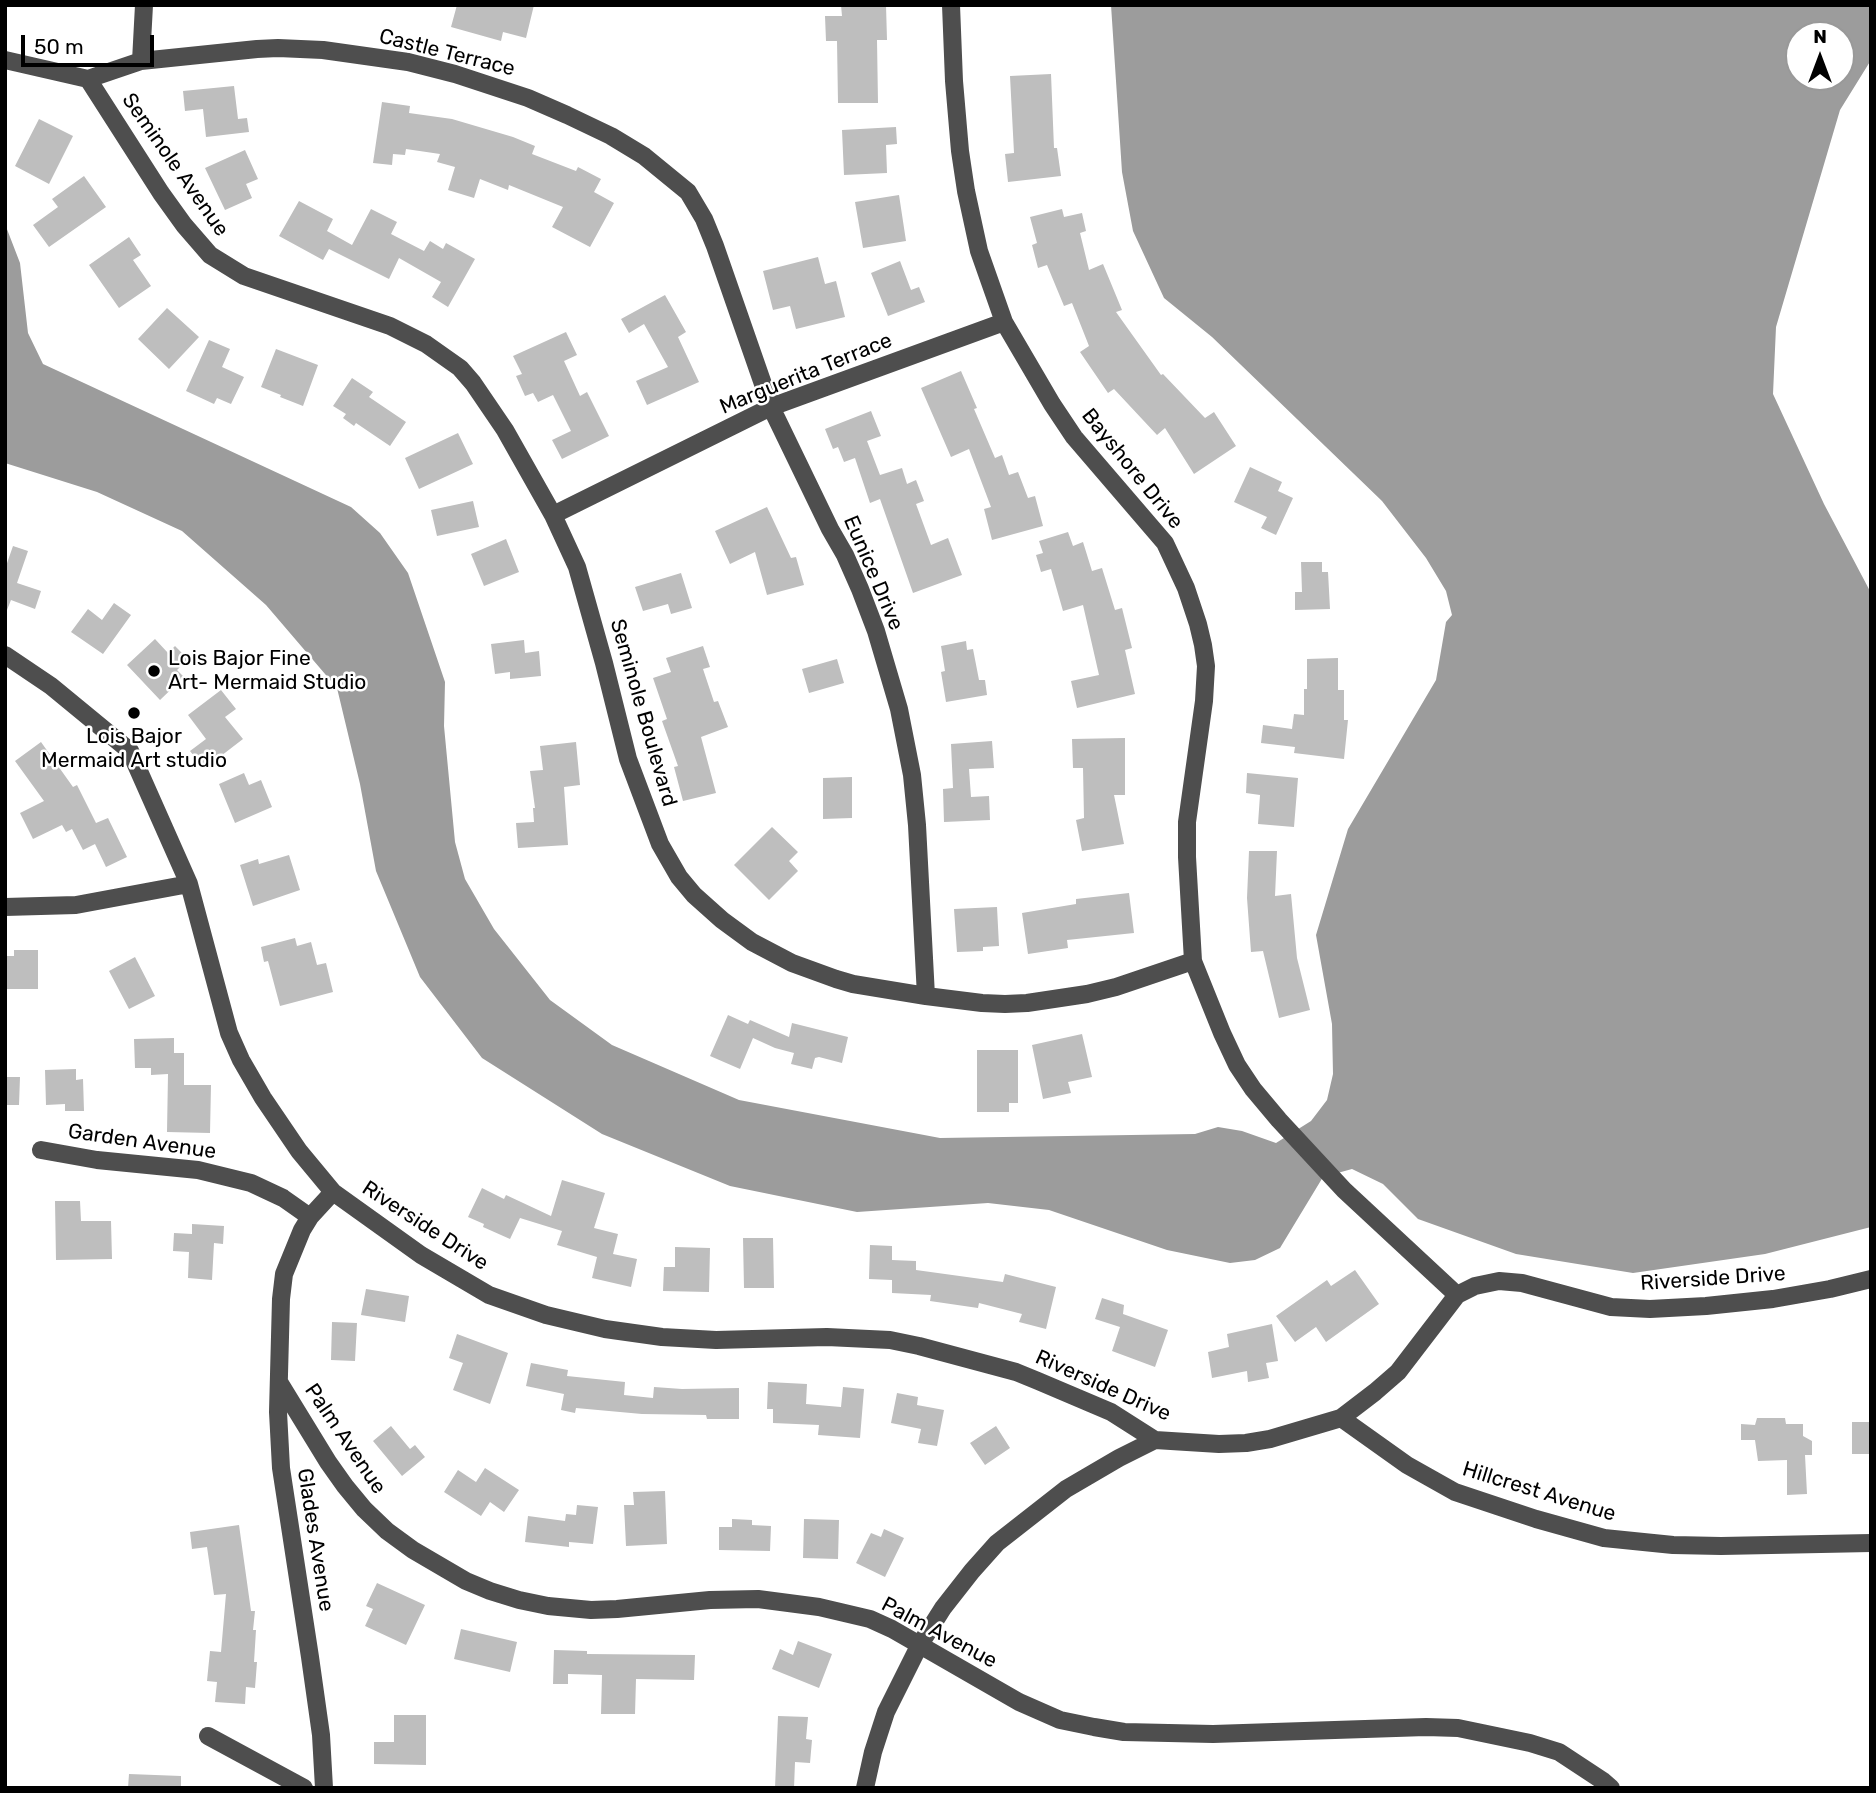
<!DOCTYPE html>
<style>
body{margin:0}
#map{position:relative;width:1876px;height:1793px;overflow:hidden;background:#fff;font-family:Rubik,sans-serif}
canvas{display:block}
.frame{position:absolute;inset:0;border:7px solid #000;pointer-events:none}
.north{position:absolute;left:1785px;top:21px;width:70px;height:70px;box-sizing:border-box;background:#fff;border:2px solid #999;border-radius:50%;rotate:0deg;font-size:19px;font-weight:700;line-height:28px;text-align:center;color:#000}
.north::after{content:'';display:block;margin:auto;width:24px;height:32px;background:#000;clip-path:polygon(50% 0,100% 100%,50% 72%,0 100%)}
.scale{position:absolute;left:21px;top:35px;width:133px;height:32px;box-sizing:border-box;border:4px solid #000;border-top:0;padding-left:9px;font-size:21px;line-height:24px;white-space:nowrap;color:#000;-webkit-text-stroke:5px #fff;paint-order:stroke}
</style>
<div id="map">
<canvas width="1876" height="1793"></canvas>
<div class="frame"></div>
<div class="north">N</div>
<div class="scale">50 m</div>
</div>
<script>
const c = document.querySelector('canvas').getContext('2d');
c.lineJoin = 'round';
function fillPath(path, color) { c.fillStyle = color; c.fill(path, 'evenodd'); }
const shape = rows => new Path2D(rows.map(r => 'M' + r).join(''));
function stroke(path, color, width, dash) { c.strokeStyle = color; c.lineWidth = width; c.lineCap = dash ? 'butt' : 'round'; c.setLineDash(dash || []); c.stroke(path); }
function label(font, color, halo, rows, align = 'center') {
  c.font = font + ' Rubik,sans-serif'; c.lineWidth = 5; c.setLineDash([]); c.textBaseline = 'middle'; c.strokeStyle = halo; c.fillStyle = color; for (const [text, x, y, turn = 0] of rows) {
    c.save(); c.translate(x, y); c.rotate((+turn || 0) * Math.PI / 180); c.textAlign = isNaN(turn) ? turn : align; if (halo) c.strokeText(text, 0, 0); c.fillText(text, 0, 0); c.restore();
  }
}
const water = shape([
 [1111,5,1871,5,1871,60,1840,110,1776,327,1773,394,1824,504,1871,593,1871,1227,1765,1254,1633,1273,1516,1254,1418,1219,1383,1184,1352,1169,1323,1177,1280,1248,1255,1260,1230,1263,1167,1250,1049,1210,988,1203,857,1212,730,1186,602,1134,482,1058,420,977,376,871,360,784,337,688,266,605,182,531,97,492,5,463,5,224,20,263,28,333,43,364,351,507,380,533,408,573,445,682,444,726,455,842,465,879,494,929,550,1000,612,1045,739,1100,940,1138,1195,1134,1218,1127,1242,1131,1276,1143,1311,1121,1327,1100,1333,1074,1332,1024,1316,935,1348,829,1436,680,1446,622,1452,615,1446,591,1426,558,1382,501,1212,337,1164,298,1133,231,1122,172],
 [1799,35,1841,35,1841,77,1799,77]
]);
const building = shape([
 [457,5,534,5,526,38,503,32,501,41,451,27],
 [841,5,886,5,887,40,877,40,878,103,838,103,837,41,826,41,825,16,842,16],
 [1051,74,1054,148,1057,148,1061,176,1008,182,1005,154,1014,153,1010,76],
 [234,86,238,119,247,118,249,132,206,137,203,109,185,111,183,91],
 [382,102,410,106,409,113,452,119,513,137,535,146,532,154,576,171,578,167,601,179,594,192,614,203,590,247,552,227,563,207,509,185,508,190,480,179,474,198,448,190,455,167,437,162,440,154,406,149,405,155,393,154,392,165,373,163],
 [39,119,73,136,49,184,15,166],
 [896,127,897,144,886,145,887,173,844,175,842,130],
 [245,150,258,179,246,184,252,198,225,210,205,168],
 [84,176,106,207,49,247,33,225,58,207,52,199],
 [899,195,906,241,863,248,855,202],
 [299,201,333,219,327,231,352,245,371,209,397,222,391,234,424,251,430,241,443,249,446,243,475,259,448,307,432,297,441,282,399,258,389,279,329,249,323,260,279,236],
 [1062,209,1064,217,1082,213,1086,231,1080,233,1089,270,1103,264,1122,310,1116,312,1161,375,1163,374,1205,418,1214,412,1236,446,1194,474,1165,428,1157,435,1114,389,1108,393,1080,352,1089,346,1072,303,1064,306,1047,265,1038,268,1032,245,1037,243,1030,217],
 [129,237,141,255,133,260,151,286,119,308,89,265],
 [818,257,825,284,836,281,845,317,796,329,790,306,773,310,763,271],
 [900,261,911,290,919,287,925,302,888,316,871,273],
 [665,295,686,332,678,337,699,382,647,405,636,381,668,367,644,324,629,333,621,319],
 [167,308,199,337,169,369,138,339],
 [566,332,577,355,564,361,580,396,587,392,609,436,562,459,552,440,571,431,553,395,538,402,533,393,525,396,516,376,522,374,513,356],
 [209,340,230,349,222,367,244,377,231,404,217,398,214,404,186,391],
 [276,349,318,365,303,406,280,397,281,395,261,387],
 [961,371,977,408,974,409,995,458,1002,455,1009,475,1018,472,1028,498,1035,496,1043,526,992,540,984,509,991,507,969,449,951,457,921,388],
 [352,378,373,392,369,397,406,422,390,446,356,423,354,426,343,418,346,414,333,406],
 [871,411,881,436,867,441,880,475,902,468,907,484,916,480,924,501,916,504,931,545,948,538,962,575,913,593,880,499,870,503,855,458,844,462,838,447,833,449,825,429],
 [458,433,473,464,419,489,405,458],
 [1250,467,1282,482,1278,491,1293,498,1276,535,1261,528,1267,517,1234,502],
 [473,501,479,527,437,536,431,510],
 [767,507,791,558,796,557,804,585,767,595,755,552,730,564,715,531],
 [1068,532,1073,546,1083,542,1092,571,1102,568,1115,610,1122,608,1132,648,1125,650,1135,694,1077,708,1071,681,1099,675,1083,605,1063,611,1051,569,1041,572,1036,555,1043,553,1039,541],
 [506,539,519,572,484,586,471,554],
 [13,546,28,551,17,583,41,591,35,609,11,600,7,610,5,609,5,569],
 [1301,562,1322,562,1322,572,1328,572,1330,609,1295,610,1295,592,1302,592],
 [681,573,692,608,671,614,668,604,643,611,635,587],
 [114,603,131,615,103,654,71,632,88,609,102,620],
 [155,639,168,653,175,646,188,659,177,670,184,677,160,700,127,665],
 [524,640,525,653,539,651,541,676,510,679,510,672,495,674,491,644],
 [966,641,967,650,973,649,979,680,985,680,987,695,946,702,941,672,945,671,941,646],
 [703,646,710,667,703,669,714,702,718,701,728,727,701,737,716,793,683,801,674,767,678,766,662,721,667,719,653,678,671,672,666,658],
 [1338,658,1338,690,1344,690,1344,720,1348,720,1344,759,1294,753,1295,747,1261,743,1263,725,1292,729,1294,714,1304,715,1304,689,1307,689,1307,659],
 [837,659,844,683,809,693,802,669],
 [221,690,236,709,225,717,243,739,204,769,190,751,206,739,188,715],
 [1125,738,1125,795,1114,795,1124,844,1082,851,1076,820,1084,818,1083,768,1073,768,1072,739],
 [992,741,994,768,969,769,971,797,989,796,990,820,944,822,943,789,953,788,951,744],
 [41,742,73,787,77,785,96,823,108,818,127,857,106,867,95,844,83,850,72,829,66,832,62,825,33,839,20,813,44,801,15,761],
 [576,742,580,785,564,787,568,845,518,848,516,823,534,822,533,808,535,808,530,771,543,770,540,746],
 [244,773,249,785,261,780,272,807,235,823,219,784],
 [1247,773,1298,778,1294,827,1258,824,1260,795,1246,793],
 [852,777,852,818,823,819,823,778],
 [772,827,798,852,789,861,798,871,769,900,734,865],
 [1249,851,1277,851,1275,896,1291,894,1297,958,1310,1010,1279,1018,1263,951,1251,952,1247,898],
 [289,855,300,890,253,906,240,865,258,859,259,864],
 [1129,893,1134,933,1067,940,1068,948,1028,954,1022,913,1076,904,1076,899],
 [997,907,999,946,983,947,983,951,957,952,954,909],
 [295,938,297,946,311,942,317,965,326,963,333,992,280,1006,268,961,264,962,261,947],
 [14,950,38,950,38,989,5,989,5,956,14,956],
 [135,957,155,996,129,1009,109,971],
 [728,1015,748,1024,750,1020,789,1037,792,1023,848,1037,842,1063,819,1057,815,1058,812,1069,791,1064,794,1053,775,1048,753,1038,740,1069,710,1056],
 [1082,1034,1092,1077,1068,1082,1071,1093,1043,1099,1032,1045],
 [174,1038,174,1053,184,1053,184,1085,211,1085,210,1133,167,1132,168,1074,151,1075,151,1068,135,1068,134,1039],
 [977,1050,1018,1050,1018,1103,1009,1103,1009,1112,977,1112],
 [76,1069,76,1080,83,1079,84,1111,65,1111,65,1104,46,1105,45,1070],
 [5,1077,20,1077,19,1105,5,1105],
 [562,1180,605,1193,594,1228,618,1234,613,1254,637,1259,631,1287,592,1278,597,1257,557,1245,562,1231,520,1218,510,1239,483,1227,484,1224,468,1217,482,1188,504,1199,506,1195,551,1216],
 [55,1201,80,1201,81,1221,111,1221,112,1259,56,1260],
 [192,1224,224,1226,223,1244,214,1243,212,1280,188,1278,189,1252,173,1251,174,1233,192,1234],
 [743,1238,773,1238,774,1288,744,1288],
 [870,1245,892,1246,892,1260,916,1261,916,1270,1003,1282,1005,1274,1056,1287,1046,1329,1019,1322,1022,1314,979,1303,978,1308,930,1301,931,1295,892,1293,892,1280,869,1279],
 [675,1247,710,1248,709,1292,663,1291,664,1267,675,1267],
 [1355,1270,1379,1304,1326,1342,1316,1327,1295,1342,1276,1316,1327,1280,1331,1286],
 [366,1289,409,1296,405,1322,361,1315],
 [1102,1298,1124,1305,1123,1314,1168,1330,1155,1367,1112,1351,1120,1327,1095,1319],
 [332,1322,357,1323,355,1361,331,1360],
 [1272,1324,1278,1361,1266,1363,1269,1378,1248,1382,1247,1371,1212,1378,1208,1352,1229,1347,1227,1334],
 [457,1334,508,1353,490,1404,453,1390,463,1363,449,1358],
 [531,1363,568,1370,567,1376,625,1382,624,1395,653,1398,654,1387,682,1389,739,1388,739,1419,707,1419,706,1415,642,1414,576,1408,575,1413,561,1410,564,1394,526,1386],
 [768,1382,807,1384,806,1404,841,1407,843,1387,864,1389,860,1438,818,1435,819,1425,773,1423,773,1409,767,1409],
 [897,1393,918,1397,917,1405,944,1410,937,1446,918,1443,921,1429,891,1423],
 [1757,1418,1785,1418,1786,1424,1803,1424,1803,1436,1812,1441,1812,1455,1805,1455,1807,1494,1787,1495,1787,1460,1758,1461,1755,1440,1741,1440,1741,1424,1755,1425],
 [1852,1422,1871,1422,1871,1454,1852,1454],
 [391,1426,410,1449,415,1445,425,1457,402,1476,373,1441],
 [996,1426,1010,1448,985,1465,970,1443],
 [485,1468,519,1490,504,1512,490,1502,481,1516,444,1492,458,1470,476,1482],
 [665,1491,667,1544,626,1546,624,1505,634,1505,633,1492],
 [577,1505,598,1507,593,1544,569,1542,569,1547,525,1542,528,1516,565,1521,566,1514,576,1515],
 [732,1519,752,1520,752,1525,771,1526,770,1551,719,1550,719,1527,732,1527],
 [804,1519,839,1520,838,1559,803,1558],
 [239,1525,251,1611,255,1611,253,1630,256,1630,254,1662,257,1662,255,1688,246,1687,245,1704,215,1702,217,1682,207,1681,210,1651,221,1652,226,1594,214,1595,207,1547,192,1549,190,1532],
 [884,1529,904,1538,885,1577,856,1563,871,1533,881,1537],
 [377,1583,425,1605,406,1645,365,1626,373,1609,366,1606],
 [461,1629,517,1642,510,1672,454,1659],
 [798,1641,832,1654,819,1688,772,1669,780,1649,793,1655],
 [554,1650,587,1651,587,1654,695,1655,694,1680,636,1679,635,1714,601,1714,602,1675,568,1674,568,1684,553,1684],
 [394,1715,426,1715,426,1765,374,1764,374,1742,394,1742],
 [778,1716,808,1717,806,1739,812,1740,810,1763,795,1762,794,1788,775,1788],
 [129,1774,181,1776,181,1788,128,1788]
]);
const minor = shape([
 [951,5,954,81,960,151,966,191,979,251,1004,322,1052,404,1074,437,1165,543,1186,588,1198,624,1203,645,1206,666,1204,701,1187,822,1187,857,1193,961,1222,1033,1237,1065,1253,1089,1279,1120,1344,1190,1457,1295],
 [5,60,88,79],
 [141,61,144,5],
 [88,79,161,193,184,225,210,255,244,276,390,326,426,344,460,368,473,383,505,430,553,515,577,567,604,663,628,759,660,844,679,877,694,895,722,920,752,942,792,963,836,979,853,984,926,996,982,1003,1005,1004,1027,1003,1087,994,1116,987,1193,961],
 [88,79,141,61,257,49,278,48,323,50,408,62,455,74,528,98,567,115,611,136,644,156,688,192,704,219,715,246,771,407,830,529,845,555,860,589,876,631,899,709,912,775,917,825,926,996],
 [553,515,771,407,1004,322],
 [5,655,51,686,130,751,189,884,229,1033,241,1060,263,1098,299,1151,333,1192,421,1255,489,1295,546,1315,605,1329,662,1337,716,1340,827,1337,890,1340,919,1346,1016,1372,1038,1381,1111,1412,1155,1440,1219,1444,1246,1443,1270,1439,1341,1418,1375,1392,1398,1372,1457,1295,1475,1286,1499,1281,1522,1283,1611,1307,1650,1309,1706,1306,1773,1299,1830,1289,1871,1279],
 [5,907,76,905,189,884],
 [41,1150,97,1160,198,1170,251,1183,283,1198,310,1217],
 [279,1382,328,1462,345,1486,364,1509,387,1531,413,1550,466,1581,490,1591,519,1600,548,1606,591,1610,617,1609,710,1600,758,1599,819,1607,870,1619,892,1629,1019,1702,1060,1720,1094,1727,1124,1732,1213,1734,1426,1727,1458,1728,1530,1743,1559,1752,1603,1781,1611,1788],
 [1341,1418,1407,1465,1455,1492,1536,1519,1604,1538,1673,1545,1721,1546,1871,1543],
 [208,1736,304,1788],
 [324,1788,321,1735,310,1657,281,1468,278,1412,281,1299,284,1274,302,1230,310,1217,333,1192],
 [865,1788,873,1752,886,1712,919,1646,943,1608,972,1571,997,1543,1066,1489,1119,1458,1155,1440]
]);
const markers = [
 [154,671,7,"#000"],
 [134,713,7,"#000"]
];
const streetNames = [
 ["Castle Terrace",447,53,14],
 ["Seminole Avenue",175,165,55],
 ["Marguerita Terrace",806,374,-22],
 ["Bayshore Drive",1132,469,51],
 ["Eunice Drive",873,573,67],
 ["Seminole Boulevard",643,713,74],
 ["Garden Avenue",142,1142,8],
 ["Riverside Drive",425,1226,33],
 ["Riverside Drive",1713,1279,-4],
 ["Riverside Drive",1103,1386,24],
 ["Palm Avenue",345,1439,56],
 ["Hillcrest Avenue",1539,1492,17],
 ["Glades Avenue",315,1540,81],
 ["Palm Avenue",939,1633,28]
];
const poiNames = [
 ["Lois Bajor Fine",168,659],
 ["Art- Mermaid Studio",168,683],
 ["Lois Bajor",134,737,"center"],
 ["Mermaid Art studio",134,761,"center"]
];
fillPath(water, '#9c9c9c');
fillPath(building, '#bebebe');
stroke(minor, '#4e4e4e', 18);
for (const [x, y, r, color] of markers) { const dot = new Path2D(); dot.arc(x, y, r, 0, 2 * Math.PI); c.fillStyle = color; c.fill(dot); stroke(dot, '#fff', 2.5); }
label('21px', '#000', '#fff', streetNames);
label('21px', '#000', '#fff', poiNames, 'left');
</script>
